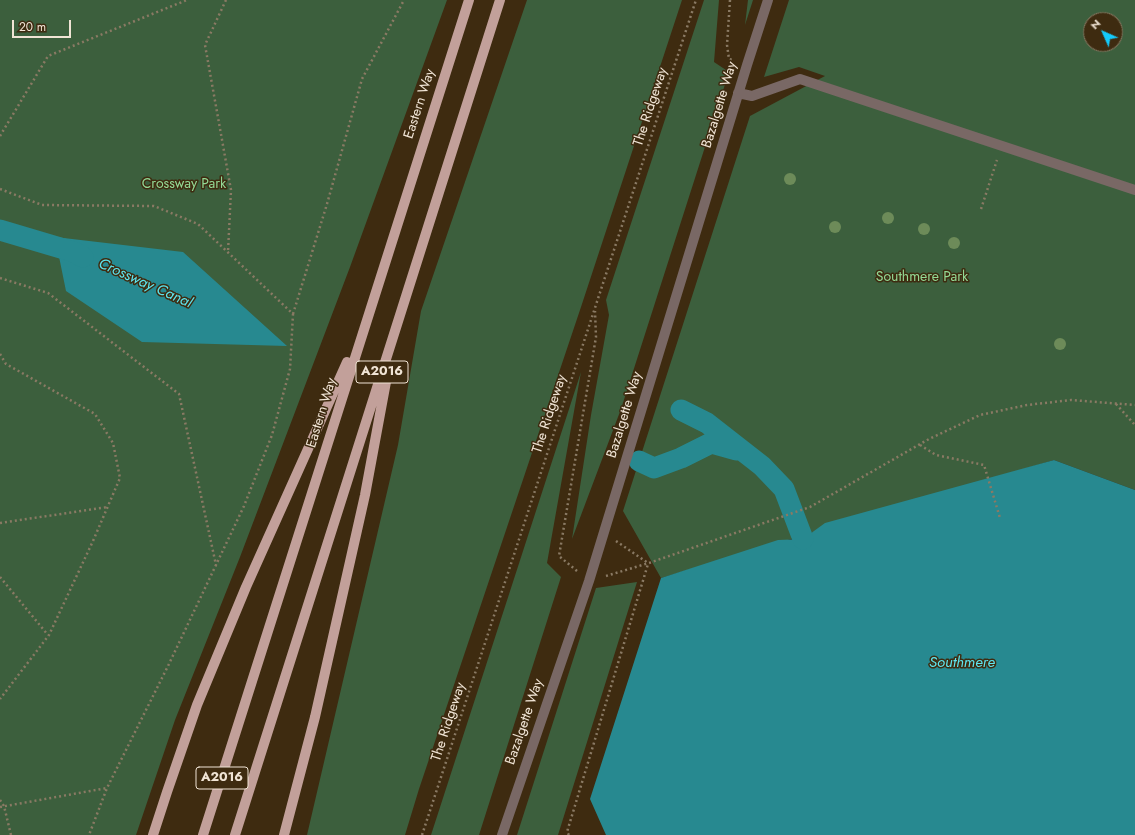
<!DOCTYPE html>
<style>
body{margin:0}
#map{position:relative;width:1135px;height:835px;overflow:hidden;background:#3e2b10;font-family:Jost,sans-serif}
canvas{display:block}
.north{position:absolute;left:1083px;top:12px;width:40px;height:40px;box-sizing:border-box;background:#3e2b10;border:1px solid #85755f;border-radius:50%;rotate:315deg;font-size:11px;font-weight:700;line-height:16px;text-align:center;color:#f0e4d5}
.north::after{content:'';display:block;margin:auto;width:14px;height:18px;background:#14cafb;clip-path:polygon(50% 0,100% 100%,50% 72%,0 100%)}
.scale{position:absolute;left:12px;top:20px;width:59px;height:18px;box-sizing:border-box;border:2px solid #f0e4d5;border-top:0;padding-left:5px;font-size:12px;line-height:14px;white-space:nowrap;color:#f0e4d5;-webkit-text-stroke:3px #3e2b10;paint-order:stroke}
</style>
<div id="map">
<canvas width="1135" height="835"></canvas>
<div class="north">N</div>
<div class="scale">20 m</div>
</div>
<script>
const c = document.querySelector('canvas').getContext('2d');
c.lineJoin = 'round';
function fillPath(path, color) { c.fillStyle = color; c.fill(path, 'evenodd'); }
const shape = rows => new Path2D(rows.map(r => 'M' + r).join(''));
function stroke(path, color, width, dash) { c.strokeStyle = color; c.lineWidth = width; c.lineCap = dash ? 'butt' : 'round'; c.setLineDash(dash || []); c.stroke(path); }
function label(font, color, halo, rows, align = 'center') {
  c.font = font + ' Jost,sans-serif'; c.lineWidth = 3; c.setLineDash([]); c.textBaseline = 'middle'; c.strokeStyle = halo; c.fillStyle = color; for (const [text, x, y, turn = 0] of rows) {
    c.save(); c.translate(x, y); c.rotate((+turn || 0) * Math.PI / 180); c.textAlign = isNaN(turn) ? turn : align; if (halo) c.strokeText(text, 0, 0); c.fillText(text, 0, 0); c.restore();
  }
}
const green = shape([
 [0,0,447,0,350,267,240,557,175,720,136,835,0,835],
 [527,0,682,0,581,307,419,789,405,835,307,835,398,445,421,311],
 [704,0,719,0,714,62,729,72,621,409,572,539,591,415,609,315,606,300],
 [748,0,753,0,745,25],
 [789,0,1135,0,1135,490,1054,460,661,578,623,511,750,116,825,76,799,67,764,77],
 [1091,20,1115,20,1115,44,1091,44],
 [581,372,547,563,561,577,479,835,431,835],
 [637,582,558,835,517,835,596,588]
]);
const water = shape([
 [55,237,183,252,287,346,142,342,66,291],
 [1054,460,1135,490,1135,835,606,835,590,799,661,578,778,540,803,539,825,523]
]);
const canal = shape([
 [0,230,74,252,83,257],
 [681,410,707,423,762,466,784,489,803,539],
 [639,461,654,468,681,458,711,443,736,450]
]);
const path = shape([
 [226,0,205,45,231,190,228,252],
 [730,0,727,45,729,59,733,60],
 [0,136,48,56,187,0],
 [0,189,42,205,154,206,198,224,293,314,290,369,272,435,244,506,168,666,107,788,89,835],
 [981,209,997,160],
 [0,278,48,293,179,394,216,565],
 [293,314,327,204,362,79,404,0],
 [0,354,6,364,95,414,113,443,120,478,93,541,49,635,0,699],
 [1116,404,1135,425],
 [920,445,936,455,984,465,1000,518],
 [0,523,108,507],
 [616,541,648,563],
 [577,571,559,556,596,337,595,311],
 [606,576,649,563,810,507,929,439,980,415,1027,405,1071,400,1135,405],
 [0,577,48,635],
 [0,800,4,806,11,835],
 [0,807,107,788],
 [422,835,696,0],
 [569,835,567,832,648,564]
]);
const minor = shape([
 [738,93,752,96,800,79,1135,190],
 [502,835,589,581,747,65,768,0]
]);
const major = shape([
 [153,835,167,792,197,705,246,587,347,362],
 [203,835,469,0],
 [235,835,500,0],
 [284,835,315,717,365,495,388,371]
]);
const trees = [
 [790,179],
 [888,218],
 [835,227],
 [924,229],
 [954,243],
 [1060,344]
];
const shields = [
 [382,372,52],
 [222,778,52]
];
const shieldNames = [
 ["A2016",382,372],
 ["A2016",222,778]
];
const streetNames = [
 ["Eastern Way",420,104,-72],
 ["Bazalgette Way",720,105,-73],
 ["The Ridgeway",651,107,-72],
 ["Eastern Way",322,413,-73],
 ["The Ridgeway",550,414,-72],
 ["Bazalgette Way",625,415,-73],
 ["The Ridgeway",449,722,-72],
 ["Bazalgette Way",525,722,-71]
];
const parkNames = [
 ["Crossway Park",184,185],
 ["Southmere Park",922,278]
];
const waterNames = [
 ["Crossway Canal",145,284,24],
 ["Southmere",962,663]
];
fillPath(green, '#3c5f3d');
fillPath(water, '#278990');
stroke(canal, '#278990', 21);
stroke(path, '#8a7a64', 2.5, [2, 3]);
stroke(minor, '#796865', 10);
stroke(major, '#c2a09a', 10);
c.fillStyle = '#6d8b59';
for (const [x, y] of trees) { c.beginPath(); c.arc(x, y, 6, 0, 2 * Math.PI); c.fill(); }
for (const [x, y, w] of shields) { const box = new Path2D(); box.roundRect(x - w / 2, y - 11, w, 22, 3); c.fillStyle = '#3e2b10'; c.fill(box); stroke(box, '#f0e4d5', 1); }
label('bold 13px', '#f0e4d5', null, shieldNames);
label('14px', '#f0e4d5', '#3e2b10', streetNames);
label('14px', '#93d995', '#3e2b10', parkNames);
label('italic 15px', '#5ee5ef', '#3e2b10', waterNames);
</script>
